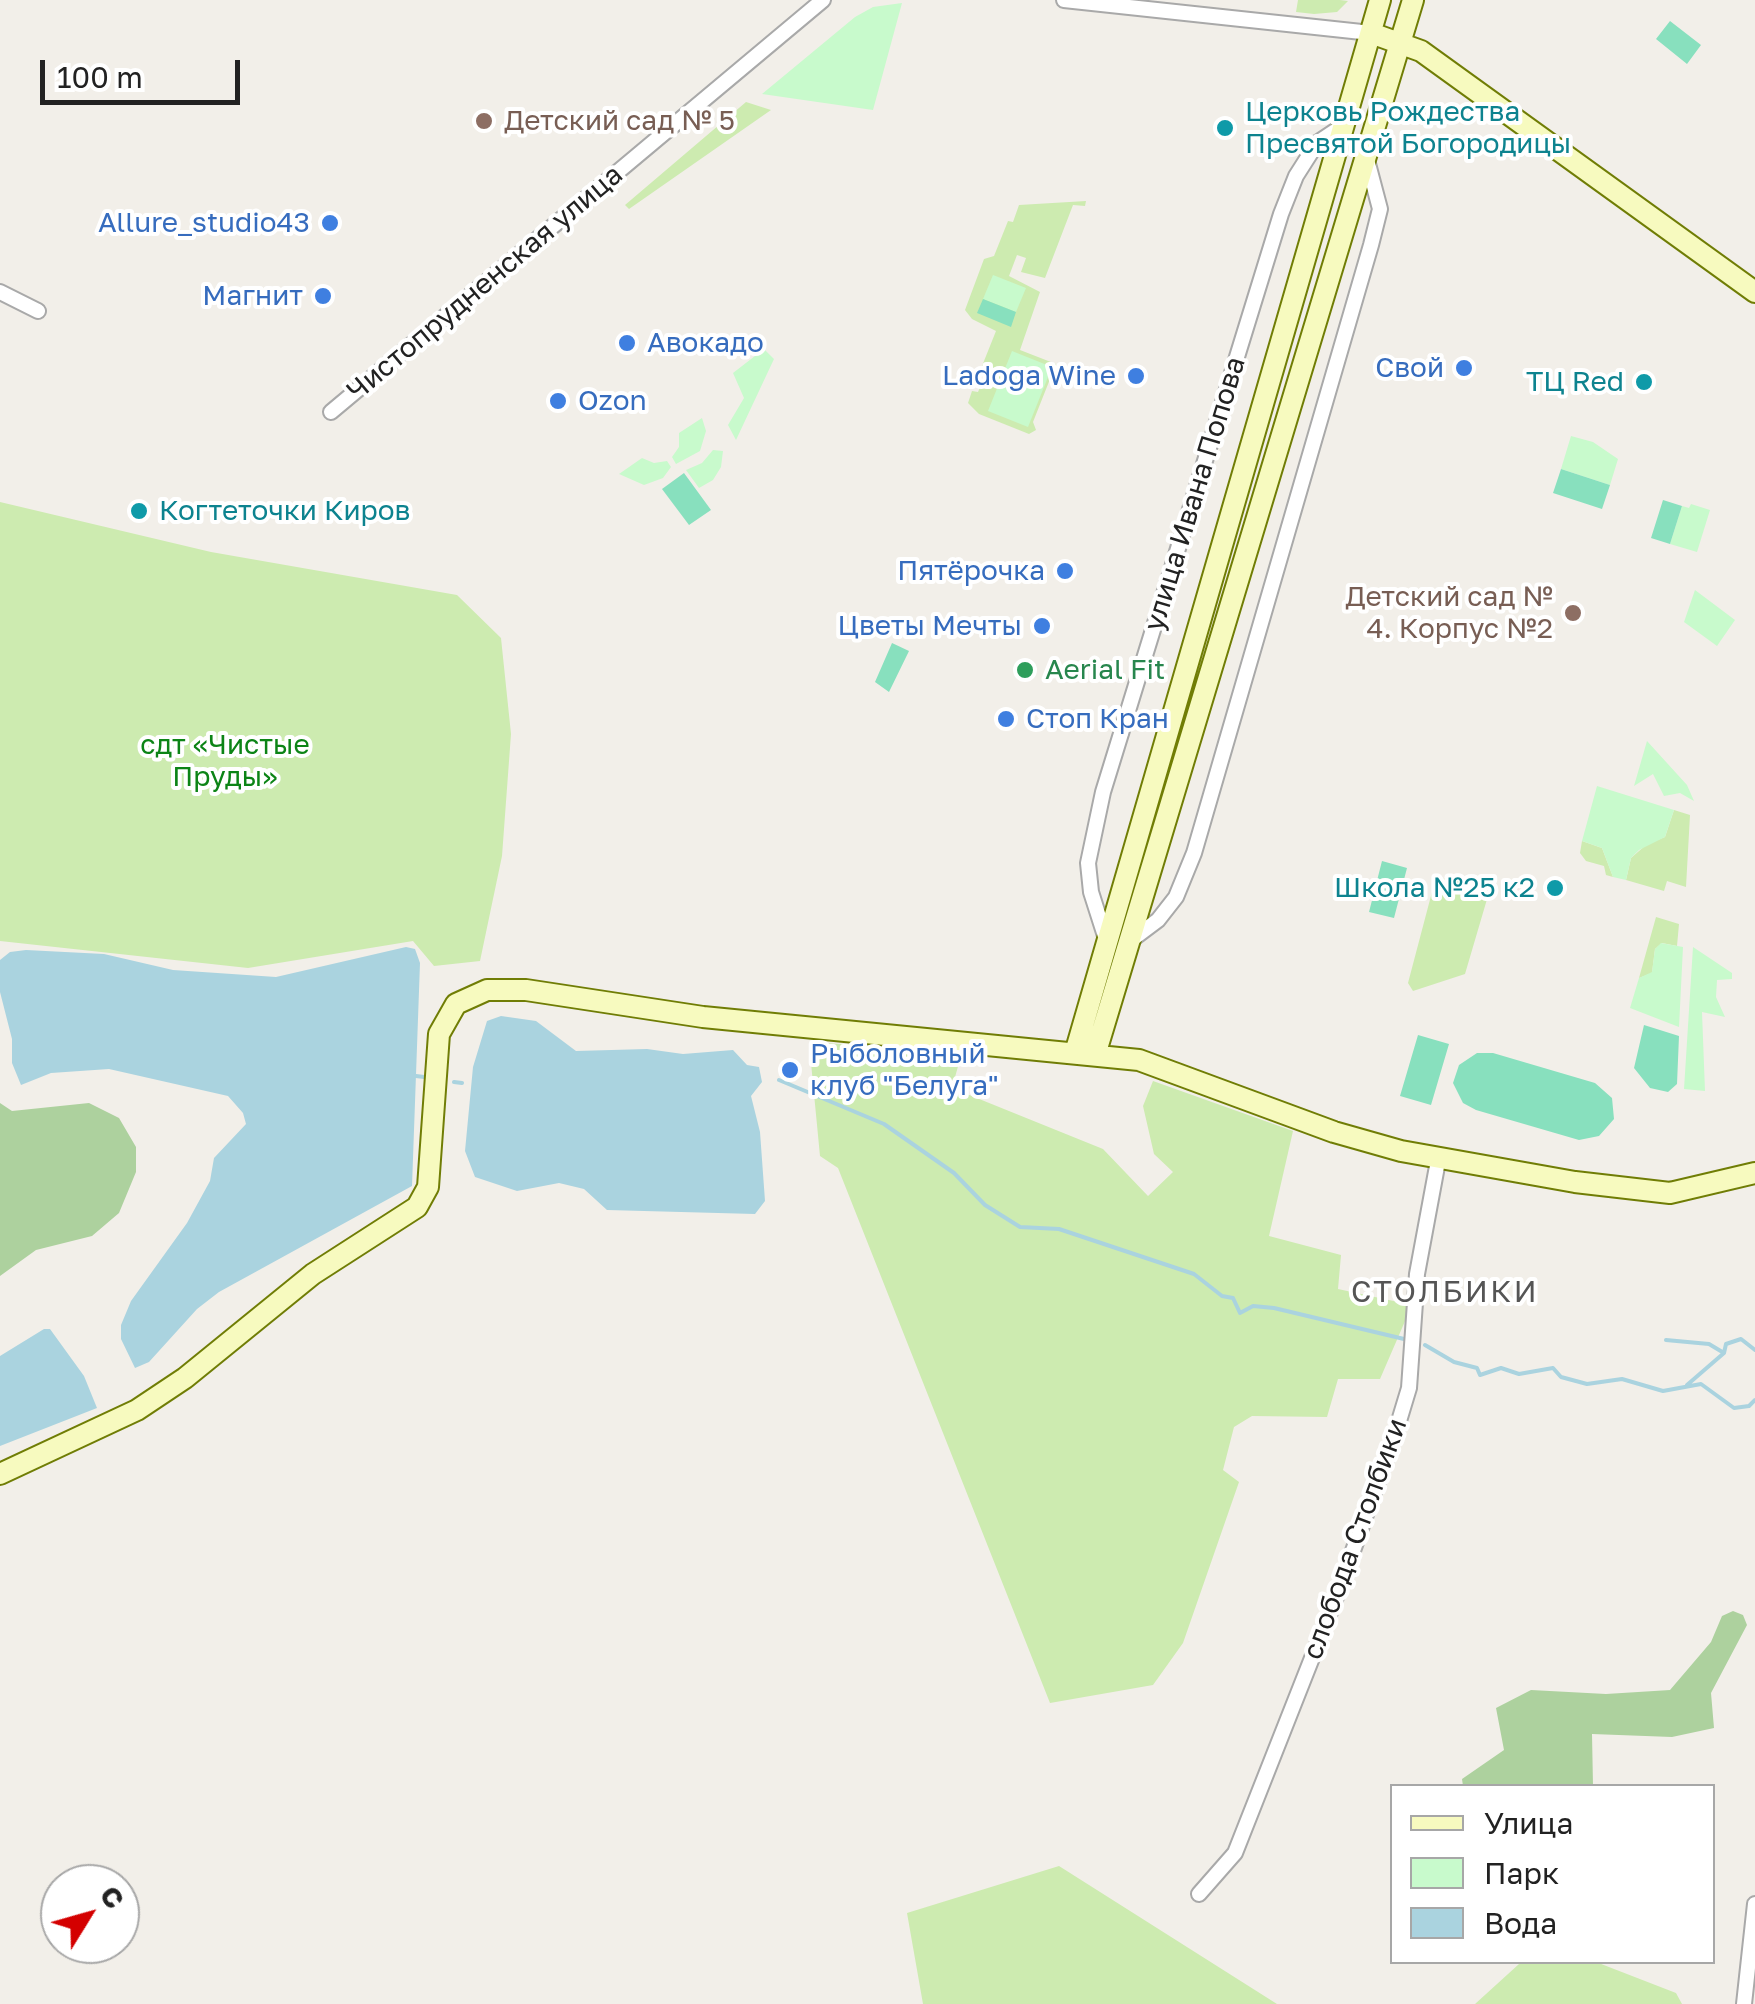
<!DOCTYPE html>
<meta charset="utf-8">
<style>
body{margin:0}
#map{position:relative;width:1755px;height:2004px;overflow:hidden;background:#f2efe9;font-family:"Golos Text",sans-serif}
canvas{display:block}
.legend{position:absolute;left:1390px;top:1784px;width:325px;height:180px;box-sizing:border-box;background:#fff;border:2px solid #a7a7a7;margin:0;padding:12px 18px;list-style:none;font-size:30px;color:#222}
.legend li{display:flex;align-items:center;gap:20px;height:50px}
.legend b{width:50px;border:2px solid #a7a7a7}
.north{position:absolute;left:40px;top:1864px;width:100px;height:100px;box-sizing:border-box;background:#fff;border:2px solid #a7a7a7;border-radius:50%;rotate:53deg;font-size:28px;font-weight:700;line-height:40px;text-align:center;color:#222}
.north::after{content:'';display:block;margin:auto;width:35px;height:45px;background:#d40000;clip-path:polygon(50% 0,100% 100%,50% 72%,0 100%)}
.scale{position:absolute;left:40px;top:60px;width:200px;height:45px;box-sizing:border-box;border:5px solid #222;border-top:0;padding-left:12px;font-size:30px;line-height:35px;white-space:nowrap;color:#222;-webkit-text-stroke:8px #fff;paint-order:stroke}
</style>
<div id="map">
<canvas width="1755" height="2004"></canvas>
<ul class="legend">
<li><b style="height:12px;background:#f7fabf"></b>Улица</li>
<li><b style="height:28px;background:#c8facc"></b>Парк</li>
<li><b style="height:28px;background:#aad3df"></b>Вода</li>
</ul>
<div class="north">С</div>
<div class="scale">100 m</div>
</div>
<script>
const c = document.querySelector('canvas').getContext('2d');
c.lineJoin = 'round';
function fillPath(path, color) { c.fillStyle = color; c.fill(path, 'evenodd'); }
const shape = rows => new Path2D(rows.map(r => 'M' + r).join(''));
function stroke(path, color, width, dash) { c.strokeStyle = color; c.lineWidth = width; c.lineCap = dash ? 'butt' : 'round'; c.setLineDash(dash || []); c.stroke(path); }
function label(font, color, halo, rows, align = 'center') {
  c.font = font + ' "Golos Text",sans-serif'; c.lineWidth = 8; c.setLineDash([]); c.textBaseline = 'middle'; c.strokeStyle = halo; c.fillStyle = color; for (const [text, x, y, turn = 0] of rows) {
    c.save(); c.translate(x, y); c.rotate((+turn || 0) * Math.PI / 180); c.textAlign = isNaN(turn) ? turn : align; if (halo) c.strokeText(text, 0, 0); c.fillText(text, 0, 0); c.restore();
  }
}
const grass = shape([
 [1298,0,1340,0,1348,1,1337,12,1314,14,1296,12],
 [746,102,771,110,629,209,625,205],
 [1086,201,1085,206,1073,205,1045,278,1021,272,1026,258,1017,255,1009,276,1040,292,1020,350,1056,364,1033,422,1036,430,1029,434,979,414,968,403,972,391,978,392,988,369,982,366,996,331,972,319,965,310,984,259,994,256,1008,221,1013,222,1019,205],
 [0,502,211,552,457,595,501,638,511,734,502,856,480,961,434,966,413,941,248,968,0,941],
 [1674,810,1690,815,1686,887,1667,881,1664,891,1626,880,1631,858,1647,844,1665,837],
 [1582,841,1602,848,1613,877,1606,875,1604,866,1586,861,1580,853],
 [1455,875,1482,882,1490,889,1465,974,1413,991,1408,983,1432,892,1440,880],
 [1656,917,1679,924,1677,946,1662,943,1655,949,1652,973,1639,978],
 [809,1042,962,1052,952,1088,1103,1149,1148,1196,1173,1172,1154,1154,1143,1106,1153,1081,1293,1131,1269,1236,1341,1255,1338,1289,1412,1305,1380,1379,1338,1379,1327,1417,1252,1416,1234,1427,1223,1470,1239,1482,1183,1643,1153,1685,1050,1703,838,1168,820,1156],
 [1059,1866,1277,2004,923,2004,907,1913],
 [1567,1962,1596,1962,1676,1993,1682,2004,1475,2004,1519,1964]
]);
const forest = shape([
 [0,1103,12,1111,89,1103,119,1118,136,1147,136,1172,119,1213,92,1236,36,1250,0,1276],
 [1733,1611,1743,1615,1747,1625,1711,1693,1714,1728,1672,1737,1592,1734,1593,1786,1463,1786,1462,1779,1504,1750,1496,1708,1531,1690,1606,1694,1670,1690,1711,1642,1722,1616]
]);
const park = shape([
 [902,3,873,110,762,94,855,17,873,7],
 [993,275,1026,288,1016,312,983,299],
 [764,349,774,359,736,440,728,425,744,398,733,373],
 [1012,351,1052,367,1028,427,988,411],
 [702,418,706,431,700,451,676,464,672,457,679,447,679,433],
 [1571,436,1593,442,1618,459,1610,485,1561,469],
 [713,450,723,451,721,467,713,480,699,488,686,470,702,463],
 [642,458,654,463,667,461,671,467,663,478,644,485,619,474],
 [1691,504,1710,510,1697,552,1670,544,1682,506,1689,508],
 [1695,590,1735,620,1717,646,1684,622],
 [1647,741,1687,785,1694,801,1680,793,1664,796,1653,774,1634,786],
 [1597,786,1674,810,1665,837,1639,850,1631,858,1626,880,1613,877,1602,848,1582,841],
 [1661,943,1683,947,1679,1027,1630,1008,1639,978,1652,972,1655,949],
 [1693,947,1732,973,1732,979,1717,980,1716,997,1725,1017,1702,1012,1705,1091,1684,1089]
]);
const pitch = shape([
 [1670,21,1701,45,1687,64,1656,39],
 [983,299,1016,312,1011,327,977,313],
 [1561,469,1610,485,1602,509,1553,493],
 [684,473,711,510,689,525,662,489],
 [1663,500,1682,506,1670,544,1651,538],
 [892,643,909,651,889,692,875,682],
 [1382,861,1407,868,1394,918,1369,912],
 [1644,1025,1679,1036,1677,1084,1668,1092,1650,1088,1634,1068],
 [1418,1035,1449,1044,1431,1105,1400,1096],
 [1477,1053,1493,1053,1595,1083,1612,1098,1614,1119,1599,1136,1579,1140,1476,1110,1463,1103,1453,1083,1459,1065]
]);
const water = shape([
 [406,947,415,949,420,963,412,1186,219,1292,197,1309,149,1362,135,1368,121,1339,121,1325,131,1301,187,1223,210,1181,214,1158,246,1124,243,1113,228,1096,109,1069,51,1073,21,1085,12,1063,12,1039,0,992,0,960,10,952,26,950,104,954,173,970,276,977],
 [501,1016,536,1021,576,1051,647,1049,683,1054,733,1050,747,1065,759,1067,762,1082,751,1096,760,1132,765,1201,755,1214,607,1210,584,1189,559,1183,517,1191,475,1177,465,1151,473,1067,487,1021],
 [44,1329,50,1329,84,1376,97,1408,0,1446,0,1356]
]);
const stream = shape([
 [416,1076,424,1077],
 [779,1080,884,1124,954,1173,985,1205,1020,1227,1059,1229,1194,1274,1222,1296,1233,1298,1240,1313,1253,1306,1274,1308,1404,1339],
 [454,1082,462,1083],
 [1666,1340,1709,1344,1724,1353,1726,1344,1741,1339,1755,1350],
 [1425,1345,1454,1362,1477,1368,1480,1375,1501,1368,1519,1374,1553,1368,1561,1377,1587,1384,1622,1379,1663,1391,1701,1384,1734,1408,1749,1406,1755,1400],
 [1687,1385,1724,1353]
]);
const street = shape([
 [1064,0,1371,33],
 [0,292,38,311],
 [331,412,823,0],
 [1106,939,1091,892,1088,863,1103,792,1281,214,1296,176,1317,143,1344,125],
 [1130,941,1158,920,1176,897,1194,853,1371,245,1380,209,1366,156],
 [1199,1894,1235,1853,1340,1587,1396,1431,1409,1388,1417,1274,1438,1161],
 [1744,2004,1755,1904]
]);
const secondary = shape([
 [1371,33,1421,51,1755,292],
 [1075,1053,1380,0],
 [1095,1055,1413,0],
 [0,1474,137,1410,185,1378,313,1274,417,1207,428,1187,439,1034,456,1004,487,990,526,990,703,1017,1139,1060,1334,1132,1401,1151,1575,1182,1670,1193,1755,1173]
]);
const markers = [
 [484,121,10,"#8d6e63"],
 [1225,128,10,"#0f9aa8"],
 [330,223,10,"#3f7fe0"],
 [323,296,10,"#3f7fe0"],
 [627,343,10,"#3f7fe0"],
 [1464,368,10,"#3f7fe0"],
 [1136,376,10,"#3f7fe0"],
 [1644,382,10,"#0f9aa8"],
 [558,401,10,"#3f7fe0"],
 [139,511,10,"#0f9aa8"],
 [1065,571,10,"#3f7fe0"],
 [1573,613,10,"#8d6e63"],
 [1042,626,10,"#3f7fe0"],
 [1025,670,10,"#2e9e5b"],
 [1006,719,10,"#3f7fe0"],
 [1555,888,10,"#0f9aa8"],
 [790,1070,10,"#3f7fe0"]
];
const cultureNames = [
 ["Церковь Рождества",1245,112],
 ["Пресвятой Богородицы",1245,144],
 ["ТЦ Red",1624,382,"right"],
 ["Когтеточки Киров",159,511],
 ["Школа №25 к2",1535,888,"right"]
];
const educationNames = [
 ["Детский сад № 5",504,121],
 ["Детский сад №",1553,597,"right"],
 ["4. Корпус №2",1553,629,"right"]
];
const shopNames = [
 ["Allure_studio43",310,223],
 ["Магнит",303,296],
 ["Авокадо",647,343,"left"],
 ["Свой",1444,368],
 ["Ladoga Wine",1116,376],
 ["Ozon",578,401,"left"],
 ["Пятёрочка",1045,571],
 ["Цветы Мечты",1022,626],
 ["Стоп Кран",1026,719,"left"],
 ["Рыболовный",810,1054,"left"],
 ["клуб \"Белуга\"",810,1086,"left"]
];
const streetNames = [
 ["Чистопрудненская улица",485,283,-40],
 ["улица Ивана Попова",1195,494,-73],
 ["слобода Столбики",1355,1539,-70]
];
const leisureNames = [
 ["Aerial Fit",1045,670]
];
const parkNames = [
 ["сдт «Чистые",225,745],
 ["Пруды»",225,777]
];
const neighbourhoodNames = [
 ["СТОЛБИКИ",1445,1292]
];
fillPath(grass, '#cdebb0');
fillPath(forest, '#add19e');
fillPath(park, '#c8facc');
fillPath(pitch, '#88e0be');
fillPath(water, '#aad3df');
stroke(stream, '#aad3df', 4);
stroke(street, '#a9a9a9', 18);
stroke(secondary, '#707d05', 24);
stroke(street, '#fff', 14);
stroke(secondary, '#f7fabf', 20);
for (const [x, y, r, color] of markers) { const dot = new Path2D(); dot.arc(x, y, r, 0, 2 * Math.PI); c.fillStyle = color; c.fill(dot); stroke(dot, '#fff', 4); }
label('28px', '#0d838f', '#fff', cultureNames, 'left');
label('28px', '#785e54', '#fff', educationNames, 'left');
label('28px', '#366cbe', '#fff', shopNames, 'right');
label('28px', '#222', '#fff', streetNames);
label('28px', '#27864d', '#fff', leisureNames, 'left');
label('28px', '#0c8416', '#fff', parkNames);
c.letterSpacing = '2.5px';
label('30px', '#555', '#fff', neighbourhoodNames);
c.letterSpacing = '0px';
</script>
